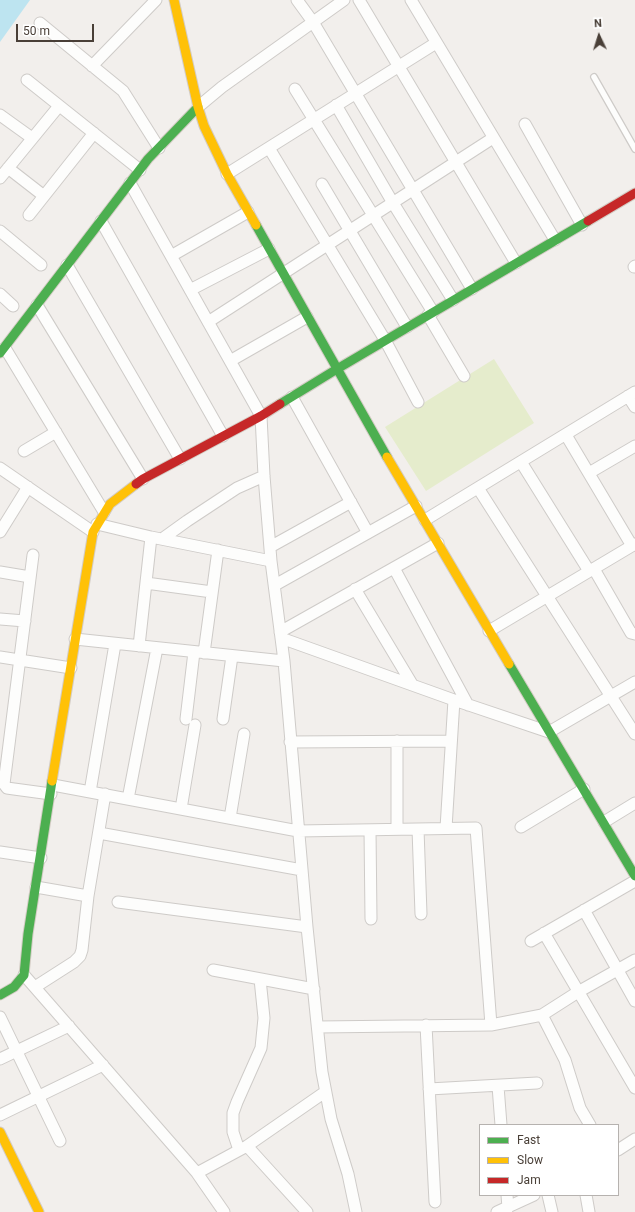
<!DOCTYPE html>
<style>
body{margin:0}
#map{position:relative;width:635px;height:1212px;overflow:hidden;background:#f2efec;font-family:Roboto,sans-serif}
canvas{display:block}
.legend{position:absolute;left:479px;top:1124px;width:140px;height:72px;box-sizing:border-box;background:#fff;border:1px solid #b6b2af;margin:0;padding:5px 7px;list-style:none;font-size:12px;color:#493f37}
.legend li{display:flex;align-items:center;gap:8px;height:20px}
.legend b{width:20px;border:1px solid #b6b2af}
.north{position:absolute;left:579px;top:16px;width:40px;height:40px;-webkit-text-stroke:3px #fff;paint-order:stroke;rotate:356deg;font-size:11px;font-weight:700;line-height:16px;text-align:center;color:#493f37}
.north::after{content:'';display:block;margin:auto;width:14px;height:18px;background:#493f37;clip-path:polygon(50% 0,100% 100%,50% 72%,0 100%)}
.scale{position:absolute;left:16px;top:24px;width:78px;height:18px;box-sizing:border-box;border:2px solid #493f37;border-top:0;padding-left:5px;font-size:12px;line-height:14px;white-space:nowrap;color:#493f37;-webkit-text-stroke:3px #fff;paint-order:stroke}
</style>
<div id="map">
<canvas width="635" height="1212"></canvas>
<ul class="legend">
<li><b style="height:5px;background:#4caf50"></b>Fast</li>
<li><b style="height:5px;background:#ffc107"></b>Slow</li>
<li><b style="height:5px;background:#c62828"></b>Jam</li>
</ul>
<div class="north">N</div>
<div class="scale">50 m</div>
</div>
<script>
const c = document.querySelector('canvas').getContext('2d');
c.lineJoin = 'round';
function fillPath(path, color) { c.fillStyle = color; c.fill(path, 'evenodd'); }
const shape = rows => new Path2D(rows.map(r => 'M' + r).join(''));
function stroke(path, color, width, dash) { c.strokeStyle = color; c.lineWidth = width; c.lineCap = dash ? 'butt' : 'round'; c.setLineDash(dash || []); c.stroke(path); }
const green = shape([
 [494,359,534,423,426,491,385,427]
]);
const water = shape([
 [0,0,30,0,0,42]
]);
const lane = shape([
 [594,77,635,149]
]);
const street = shape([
 [297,0,313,22,472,289],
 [359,0,516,263],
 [411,0,555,240],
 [40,23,123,91,159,148],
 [92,66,156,0],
 [27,80,140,170],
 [295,89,433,312],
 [336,105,393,203,453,300],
 [198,107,222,87,344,0],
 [0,115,32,138],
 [525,124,582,225],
 [269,148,385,340,418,402],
 [8,168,44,196],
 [227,174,436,43],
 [0,178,59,106],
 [130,183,261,416,264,476,271,561,284,661,307,927,322,1072,331,1119,348,1174,356,1212],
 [322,184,407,327],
 [29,215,94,133],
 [101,221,223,436],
 [0,231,41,265],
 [171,256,248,212],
 [67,265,180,459],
 [634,267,635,266],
 [190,290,269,249],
 [0,294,13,306],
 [37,305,143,479],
 [428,315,464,376],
 [208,322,493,138],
 [5,348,104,512],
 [230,361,307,317],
 [628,396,635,407],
 [292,397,368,533],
 [566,435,632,546],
 [24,451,56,432],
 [521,462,589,571],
 [0,468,93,532],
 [589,473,635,446],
 [478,488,635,734],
 [425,520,635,392],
 [97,524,151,537,271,561],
 [0,532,28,487],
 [162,539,187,521,237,488,264,476],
 [270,547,351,502],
 [33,555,4,784,7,788,14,789,51,794],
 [394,568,468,705],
 [594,569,631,633,635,634],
 [0,572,30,577],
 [146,583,212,592],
 [275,585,416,506],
 [355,589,412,684],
 [0,619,25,621],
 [489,631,635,544],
 [280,632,438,543],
 [281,638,454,700,549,732,635,682],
 [75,639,284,661],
 [139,646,151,537],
 [204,653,218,550],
 [0,657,71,668],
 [186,719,194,652],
 [223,719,232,656],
 [290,742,451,741],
 [53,785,298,831,476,828,491,1025],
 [90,792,115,644],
 [128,799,157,648],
 [181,809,195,725],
 [230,818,244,734],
 [604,822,635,803],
 [521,827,584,789],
 [446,828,454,700],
 [397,829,397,741],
 [418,829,421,914],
 [370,830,371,919],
 [99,833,302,870],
 [0,852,41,858],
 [36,887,88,896],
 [118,902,307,927],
 [584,910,635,1001],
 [544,933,635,1088],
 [531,941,635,881],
 [213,970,314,989],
 [24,975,197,1173,224,1212],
 [35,987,74,962,80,956,82,950,88,896,105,794],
 [542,1015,565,1060,580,1108,590,1125],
 [0,1017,60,1141],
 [426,1025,435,1202],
 [318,1027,491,1025,542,1015,578,992,635,960],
 [0,1059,69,1026],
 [498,1086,501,1125],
 [429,1089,537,1083],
 [0,1115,103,1065],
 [247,1146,307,1212],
 [239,1150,233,1132,233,1113,237,1102,261,1048,264,1018,260,979],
 [618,1150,635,1139],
 [197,1173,247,1146,325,1092],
 [507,1195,508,1208],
 [548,1195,552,1212],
 [586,1195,589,1212],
 [497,1212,534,1195]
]);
const fast = shape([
 [256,225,387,457],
 [0,353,148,159,198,107],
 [280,404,337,369,588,221],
 [509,664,635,876],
 [0,995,14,987,24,975,28,934,52,781]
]);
const slow = shape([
 [174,0,198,107,204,126,227,174,256,225],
 [387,457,509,664],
 [52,781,93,532,110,504,136,484],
 [0,1132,39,1212]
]);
const jam = shape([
 [588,221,635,193],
 [136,484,143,479,261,416,280,404]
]);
fillPath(green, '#e5eccc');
fillPath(water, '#bde4f0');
stroke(lane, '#cecbc8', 8);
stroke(street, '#cecbc8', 13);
stroke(fast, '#d3ccc4', 11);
stroke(slow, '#d3ccc4', 11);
stroke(jam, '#d3ccc4', 11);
stroke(lane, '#fdfdfc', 5.5);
stroke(street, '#fdfdfc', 11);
stroke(fast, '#4caf50', 9);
stroke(slow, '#ffc107', 9);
stroke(jam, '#c62828', 9);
</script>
